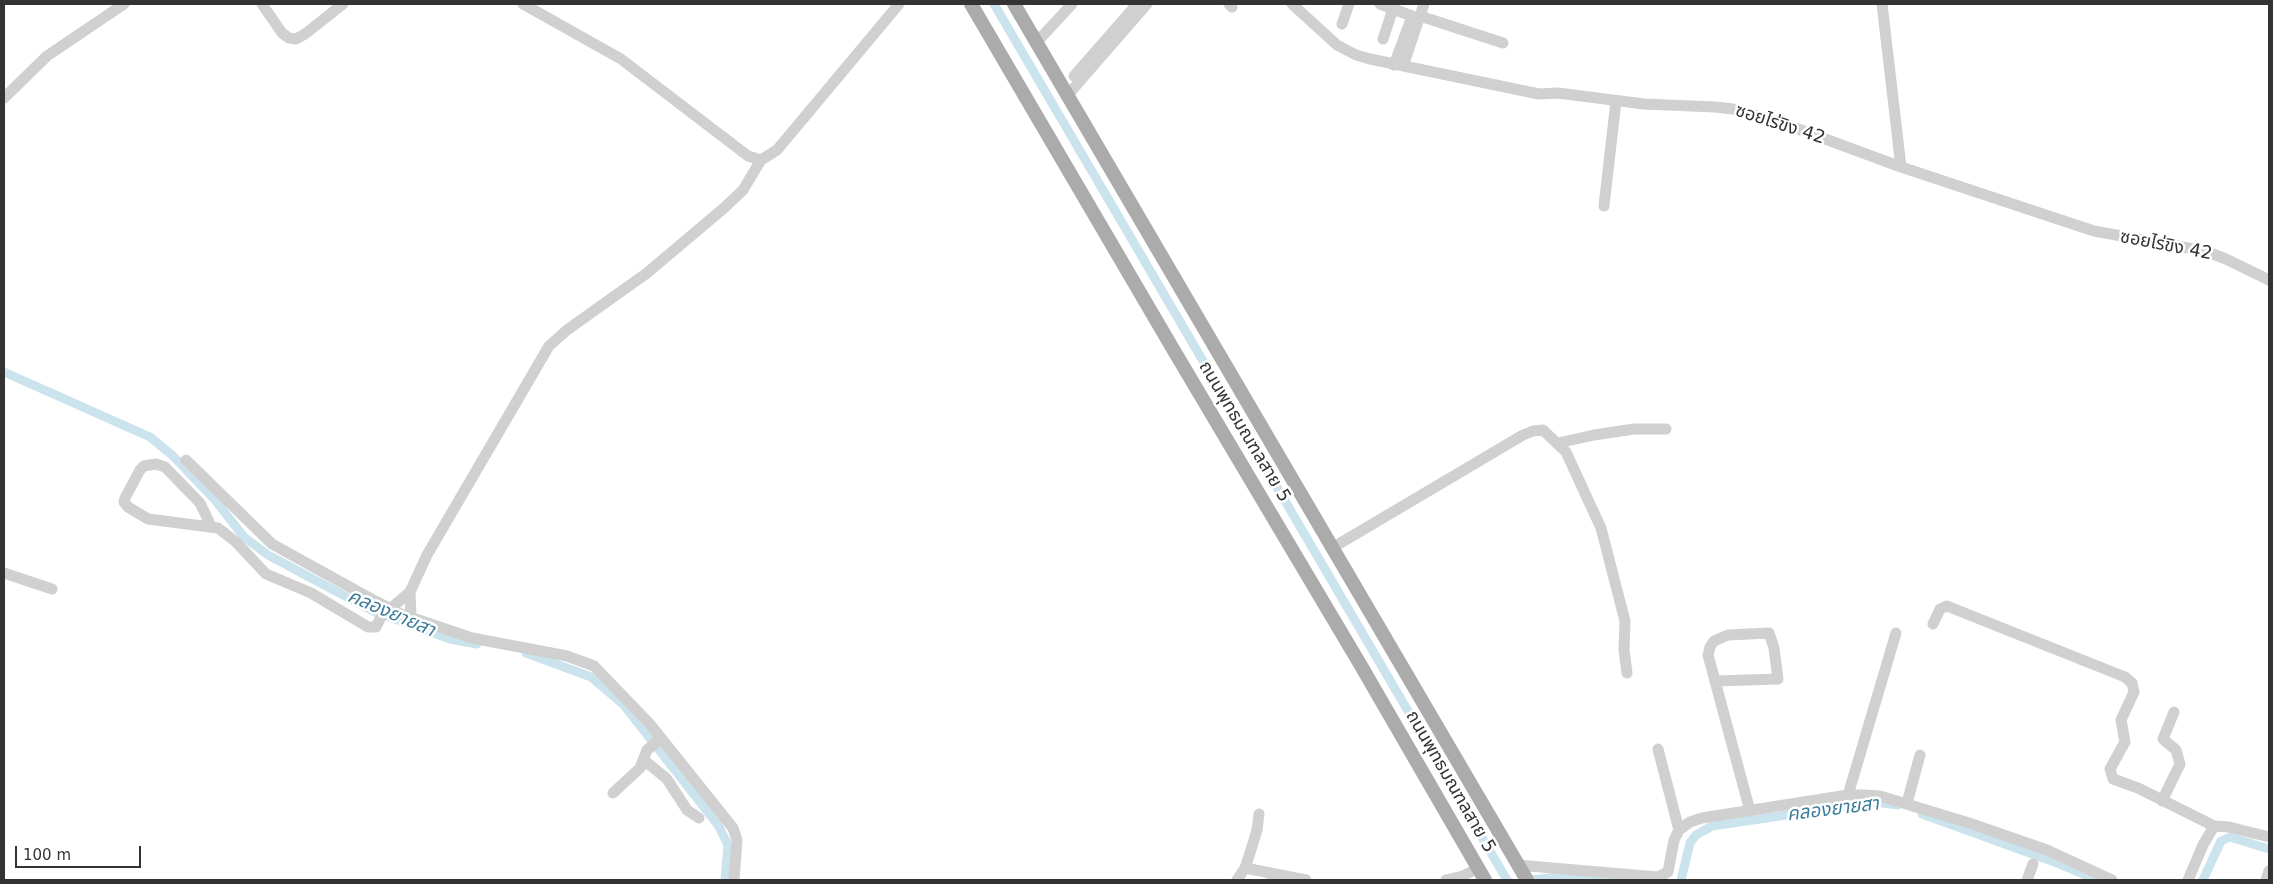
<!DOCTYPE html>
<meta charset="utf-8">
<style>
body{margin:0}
#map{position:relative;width:2273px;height:884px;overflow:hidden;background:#fff;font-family:"DejaVu Sans",sans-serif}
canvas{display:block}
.frame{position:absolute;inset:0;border:5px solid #333;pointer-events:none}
.scale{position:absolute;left:15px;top:846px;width:126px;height:22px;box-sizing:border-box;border:2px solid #333;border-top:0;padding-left:6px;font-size:15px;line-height:18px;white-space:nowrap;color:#333;-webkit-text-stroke:4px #fff;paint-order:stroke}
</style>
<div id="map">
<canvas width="2273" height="884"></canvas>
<div class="frame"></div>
<div class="scale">100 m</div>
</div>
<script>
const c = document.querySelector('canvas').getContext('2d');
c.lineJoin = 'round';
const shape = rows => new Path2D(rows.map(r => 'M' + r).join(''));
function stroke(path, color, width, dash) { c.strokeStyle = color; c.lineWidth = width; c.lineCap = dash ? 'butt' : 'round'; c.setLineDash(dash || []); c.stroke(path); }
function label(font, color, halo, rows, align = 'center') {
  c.font = font + ' "DejaVu Sans","Noto Sans Thai",sans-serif'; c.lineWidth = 5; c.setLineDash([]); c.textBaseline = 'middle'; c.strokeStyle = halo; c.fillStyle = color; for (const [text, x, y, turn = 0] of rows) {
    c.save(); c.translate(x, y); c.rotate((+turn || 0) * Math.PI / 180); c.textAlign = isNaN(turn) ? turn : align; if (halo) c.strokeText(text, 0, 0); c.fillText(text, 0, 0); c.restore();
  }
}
const canal = shape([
 [994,4,1507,880],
 [4,372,150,437,172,455,215,500,244,537,268,555,373,611,450,639,477,644],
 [526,653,591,677,623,704,718,825,728,845,725,880],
 [1922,814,2060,864,2097,880],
 [1270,880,1277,880],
 [1531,880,1559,877,1612,880],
 [1681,880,1690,843,1696,835,1712,826,1875,802,1898,805],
 [2203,880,2221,841,2230,837,2269,849]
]);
const minor = shape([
 [262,4,282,33,289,38,296,39,305,34,343,4],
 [523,4,621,59,748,156,761,160,777,150,899,4],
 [1229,4,1232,7],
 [1292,4,1337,45,1356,55,1370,59,1539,94,1558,93,1644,104,1715,107,1733,109,1782,123,1901,167,2094,231,2205,251,2226,259,2269,280],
 [1380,4,1412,16],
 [1882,4,1901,167],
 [1420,16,1503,43],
 [1342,24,1349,4],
 [1383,39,1393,9],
 [1037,42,1072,4],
 [1394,65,1410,22],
 [1403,66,1424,4],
 [1074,76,1137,4],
 [1067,96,1147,4],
 [4,98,47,56,124,4],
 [1604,206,1616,101],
 [1558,443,1594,435,1634,429,1666,429],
 [186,460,272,544,377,602,401,614,472,638,567,656,594,666,649,723,733,828,737,840,734,880],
 [211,526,200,503,165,467,156,464,144,466,140,470,125,498,124,502,128,507,148,519,218,528,236,542,266,574,311,593,368,627,376,627,386,607],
 [1332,548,1523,435,1533,431,1543,430,1566,452,1601,528,1625,621,1624,650,1627,673],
 [4,573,52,589],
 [410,592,411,617],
 [390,609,410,592,427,555,549,346,567,330,647,273,724,208,743,190,761,160],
 [1933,624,1940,609,1947,606,2125,677,2132,683,2134,692,2121,720,2125,742,2110,769,2113,779,2138,788,2214,826],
 [1716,681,1778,679,1774,648,1769,633,1728,635,1714,641,1710,647,1708,655,1750,811],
 [1658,749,1679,830],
 [644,760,667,779,687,810,699,818],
 [613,793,640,768,647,750,661,738],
 [1848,795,1896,633],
 [2162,801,2180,764,2176,750,2163,739,2174,712],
 [1907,803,1920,755],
 [1517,865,1658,877,1668,872,1674,840,1679,830,1690,822,1702,818,1848,795,1863,795,1880,796,1969,823,2047,850,2112,880],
 [1245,868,1306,880],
 [1237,880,1245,868,1250,853,1257,830,1259,814],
 [1446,880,1463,876,1478,868],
 [2027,880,2033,864],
 [2188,880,2203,845,2214,826,2229,827,2269,837],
 [2266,880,2269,871]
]);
const major = shape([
 [971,4,1173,349,1360,664,1485,880],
 [1014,4,1527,880]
]);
const streetNames = [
 ["ซอยไร่ขิง 42",1780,125,18],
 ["ซอยไร่ขิง 42",2166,246,11],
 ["ถนนพุทธมณฑลสาย 5",1244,432,59],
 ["ถนนพุทธมณฑลสาย 5",1450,782,60]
];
const waterNames = [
 ["คลองยายสา",391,614,23],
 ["คลองยายสา",1833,810,-7]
];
stroke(canal, '#cbe3ed', 9);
stroke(minor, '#d0d0d0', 11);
stroke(major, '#ababab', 14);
label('18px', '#333', '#fff', streetNames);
label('italic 19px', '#3c7d9a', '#fff', waterNames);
</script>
